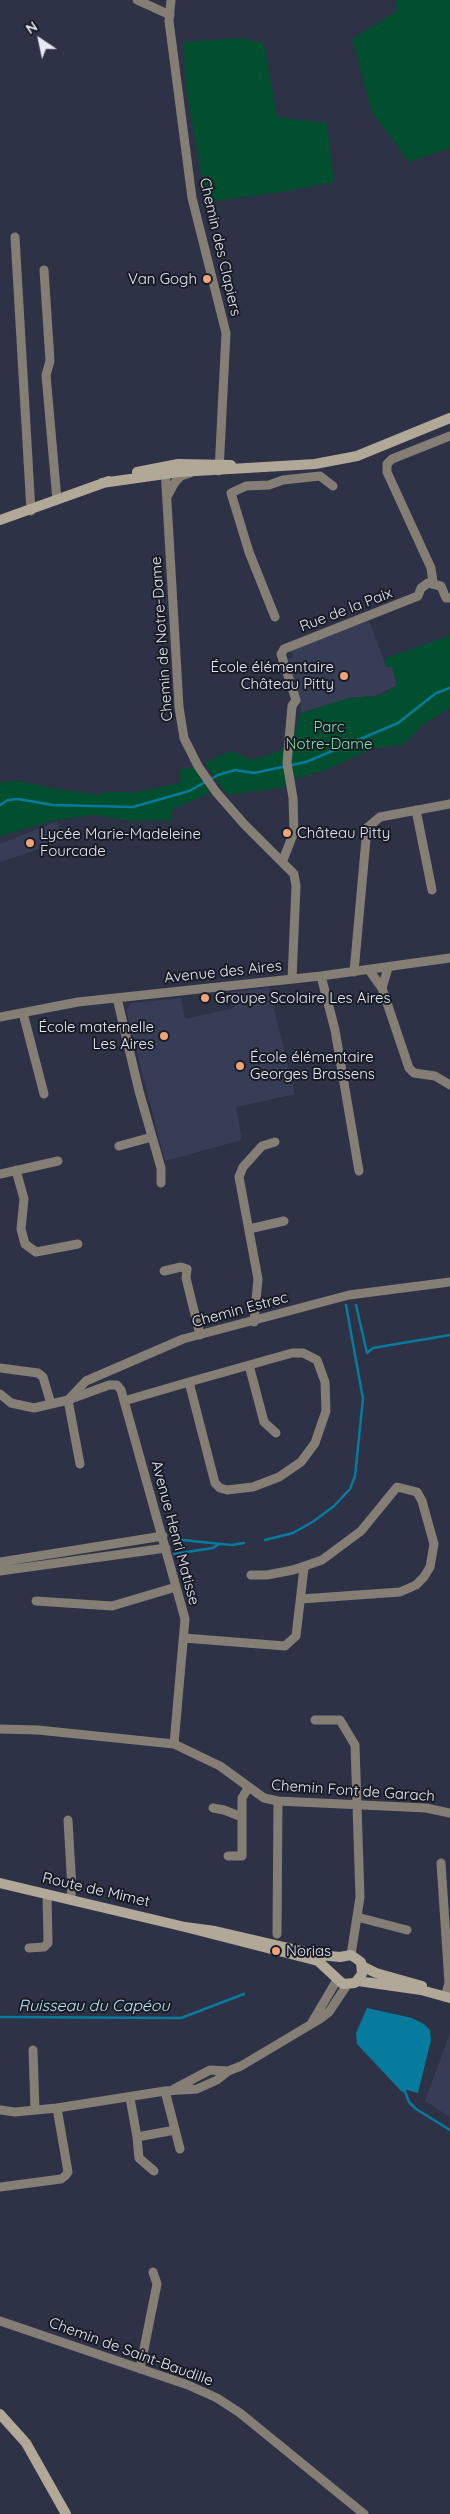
<!DOCTYPE html>
<meta charset="utf-8">
<style>
body{margin:0}
#map{position:relative;width:450px;height:2514px;overflow:hidden;background:#2e3247;font-family:Quicksand,sans-serif}
canvas{display:block}
.north{position:absolute;left:15px;top:15px;width:50px;height:50px;-webkit-text-stroke:4px #191b24;paint-order:stroke;rotate:326deg;font-size:14px;font-weight:700;line-height:20px;text-align:center;color:#e5e9f6}
.north::after{content:'';display:block;margin:auto;width:18px;height:22px;background:#e5e9f6;clip-path:polygon(50% 0,100% 100%,50% 72%,0 100%)}
</style>
<div id="map">
<canvas width="450" height="2514"></canvas>
<div class="north">N</div>
</div>
<script>
const c = document.querySelector('canvas').getContext('2d');
c.lineJoin = 'round';
function fillPath(path, color) { c.fillStyle = color; c.fill(path, 'evenodd'); }
const shape = rows => new Path2D(rows.map(r => 'M' + r).join(''));
function stroke(path, color, width, dash) { c.strokeStyle = color; c.lineWidth = width; c.lineCap = dash ? 'butt' : 'round'; c.setLineDash(dash || []); c.stroke(path); }
function label(font, color, halo, rows, align = 'center') {
  c.font = font + ' Quicksand,sans-serif'; c.lineWidth = 4; c.setLineDash([]); c.textBaseline = 'middle'; c.strokeStyle = halo; c.fillStyle = color; for (const [text, x, y, turn = 0] of rows) {
    c.save(); c.translate(x, y); c.rotate((+turn || 0) * Math.PI / 180); c.textAlign = isNaN(turn) ? turn : align; if (halo) c.strokeText(text, 0, 0); c.fillText(text, 0, 0); c.restore();
  }
}
const built = shape([
 [369,621,386,666,392,667,397,685,375,696,349,698,301,713,301,705,288,659,293,657,291,649],
 [57,821,62,841,0,862,0,844],
 [269,988,295,1094,236,1107,242,1140,165,1161,126,1010,131,1003,181,998,185,1018,190,1018,234,1008,230,992],
 [450,2033,450,2117,425,2101]
]);
const green = shape([
 [395,0,450,0,450,148,409,162,372,112,352,39,397,11],
 [244,38,264,44,277,117,327,123,334,182,282,192,206,202,185,83,184,42],
 [450,635,450,708,425,723,403,745,374,748,326,770,294,779,286,787,228,795,204,763,231,751,252,760,282,750,292,742,301,713,349,698,375,696,386,693,397,685,392,667,386,666,384,659],
 [194,768,210,793,171,810,171,820,129,821,96,815,56,820,0,836,0,782,19,781,51,788,99,795,102,792,137,792,180,783,179,769]
]);
const water = shape([
 [367,2008,412,2018,424,2024,430,2030,431,2040,418,2093,407,2090,402,2092,357,2044,356,2033]
]);
const stream = shape([
 [0,805,8,800,18,799,53,805,133,807,189,791,218,775,235,770,254,773,306,762,398,723,436,693,450,688],
 [356,1305,367,1353,373,1348,450,1335],
 [182,1540,232,1545,244,1543],
 [265,1540,293,1533,314,1521,334,1506,350,1489,355,1476,363,1399,346,1305],
 [174,1554,213,1548,219,1544],
 [0,2017,181,2018,244,1994],
 [404,2089,409,2102,416,2109,450,2130]
]);
const street = shape([
 [137,0,170,15],
 [171,0,169,21,192,198,226,333,219,471],
 [15,237,31,511],
 [44,270,50,361,46,375,57,500],
 [165,468,179,707,184,738,198,766,216,792,244,824,294,874,296,886,292,979],
 [167,497,175,482,181,476,190,473],
 [433,582,431,568,387,472,387,464,392,459,450,436],
 [275,617,249,552,231,493,246,486,269,485,283,480,320,476,333,486],
 [416,810,432,890],
 [283,860,294,832,293,798,287,763,292,706,296,700,281,654,284,649,418,596,421,588,428,583,441,586,446,598,450,598],
 [369,970,382,988,388,968],
 [354,972,367,828,380,817,450,804],
 [321,976,335,1030,359,1171],
 [382,988,409,1068,414,1073,435,1076,450,1085],
 [117,998,139,1091,161,1168,161,1183],
 [23,1013,44,1094],
 [0,1017,78,1002,321,976,450,958],
 [119,1146,152,1137],
 [16,1170,24,1199,21,1229,25,1244,36,1252,78,1244],
 [0,1174,58,1161],
 [249,1229,284,1221],
 [164,1271,181,1267,187,1269,186,1278,200,1335],
 [254,1322,258,1279,239,1177,243,1167,262,1146,275,1142],
 [249,1365,264,1422,276,1433],
 [0,1368,38,1373,43,1377,51,1404],
 [0,1394,11,1403,34,1408,68,1400,109,1385,117,1385,121,1390,185,1619,174,1744],
 [68,1400,86,1381,183,1339,349,1295,450,1282],
 [68,1400,80,1464],
 [124,1401,189,1382,292,1353,303,1353,317,1360,325,1382,326,1411,315,1443,301,1462,279,1477,253,1487,227,1490,220,1488,215,1483,189,1382],
 [0,1562,163,1536],
 [0,1571,166,1548],
 [251,1575,267,1575,293,1570,322,1560,361,1531,397,1487,417,1492,422,1501,434,1544,430,1567,424,1577,416,1585,400,1592,301,1599],
 [36,1601,112,1606,176,1587],
 [184,1638,285,1646,296,1636,304,1568],
 [315,1720,340,1720,355,1745,360,1897,351,1955],
 [0,1729,38,1730,174,1744,220,1766,264,1798,278,1801,426,1808,450,1813],
 [213,1808,224,1810,242,1817],
 [68,1820,72,1889,70,1900],
 [228,1856,242,1856,242,1798,248,1788],
 [441,1863,449,1983,445,1997],
 [357,1917,407,1930],
 [277,1934,278,1801],
 [29,1948,44,1947,48,1943,47,1894],
 [311,2024,337,1980],
 [33,2050,35,2110],
 [174,2089,210,2070,228,2071],
 [165,2091,180,2149],
 [130,2098,137,2137,175,2130],
 [0,2110,15,2112,57,2108,165,2091,197,2089,217,2080,228,2071,241,2066,320,2019,329,2012,347,1985],
 [137,2137,139,2158,154,2171],
 [0,2187,61,2179,65,2176,68,2172,57,2108],
 [0,2321,188,2385,217,2398,240,2413,364,2514],
 [140,2369,157,2284,153,2272]
]);
const secondary = shape([
 [137,472,178,464,231,465],
 [102,483,179,472,315,464,357,456,450,418],
 [0,520,109,481],
 [0,1883,185,1927,318,1961,343,1984,355,1983,362,1974,361,1962,351,1955,340,1957,319,1955,215,1931,185,1927],
 [362,1966,376,1973,422,1986],
 [358,1981,421,1990,450,1998],
 [0,2414,26,2443,66,2514]
]);
const markers = [
 [207,279,5,"#efa377"],
 [344,676,5,"#efa377"],
 [287,833,5,"#efa377"],
 [30,843,5,"#efa377"],
 [205,998,5,"#efa377"],
 [164,1036,5,"#efa377"],
 [240,1066,5,"#efa377"],
 [276,1951,5,"#efa377"]
];
const streetNames = [
 ["Chemin des Clapiers",220,247,77],
 ["Rue de la Paix",346,610,-21],
 ["Chemin de Notre-Dame",162,639,-94],
 ["Avenue des Aires",223,972,-6],
 ["Chemin Estrec",240,1310,-15],
 ["Avenue Henri Matisse",175,1533,75],
 ["Chemin Font de Garach",353,1791,4],
 ["Route de Mimet",96,1890,13],
 ["Chemin de Saint-Baudille",131,2352,20]
];
const poiNames = [
 ["Van Gogh",197,279,"right"],
 ["École élémentaire",334,667,"right"],
 ["Château Pitty",334,684,"right"],
 ["Château Pitty",297,833],
 ["Lycée Marie-Madeleine",40,834],
 ["Fourcade",40,851],
 ["Groupe Scolaire Les Aires",215,998],
 ["École maternelle",154,1027,"right"],
 ["Les Aires",154,1044,"right"],
 ["École élémentaire",250,1057],
 ["Georges Brassens",250,1074],
 ["Norias",286,1951]
];
const parkNames = [
 ["Parc",329,727],
 ["Notre-Dame",329,744]
];
const waterNames = [
 ["Ruisseau du Capéou",94,2006]
];
fillPath(built, '#383d57');
fillPath(green, '#024f30');
fillPath(water, '#067b9d');
stroke(stream, '#067b9d', 2.5);
stroke(street, '#847e74', 9);
stroke(secondary, '#b1a898', 10);
for (const [x, y, r, color] of markers) { const dot = new Path2D(); dot.arc(x, y, r, 0, 2 * Math.PI); c.fillStyle = color; c.fill(dot); stroke(dot, '#191b24', 2); }
label('15px', '#e5e9f6', '#191b24', streetNames);
label('15px', '#e5e9f6', '#191b24', poiNames, 'left');
label('15px', '#78e6ab', '#191b24', parkNames);
label('italic 16px', '#b8e5f8', '#191b24', waterNames);
</script>
